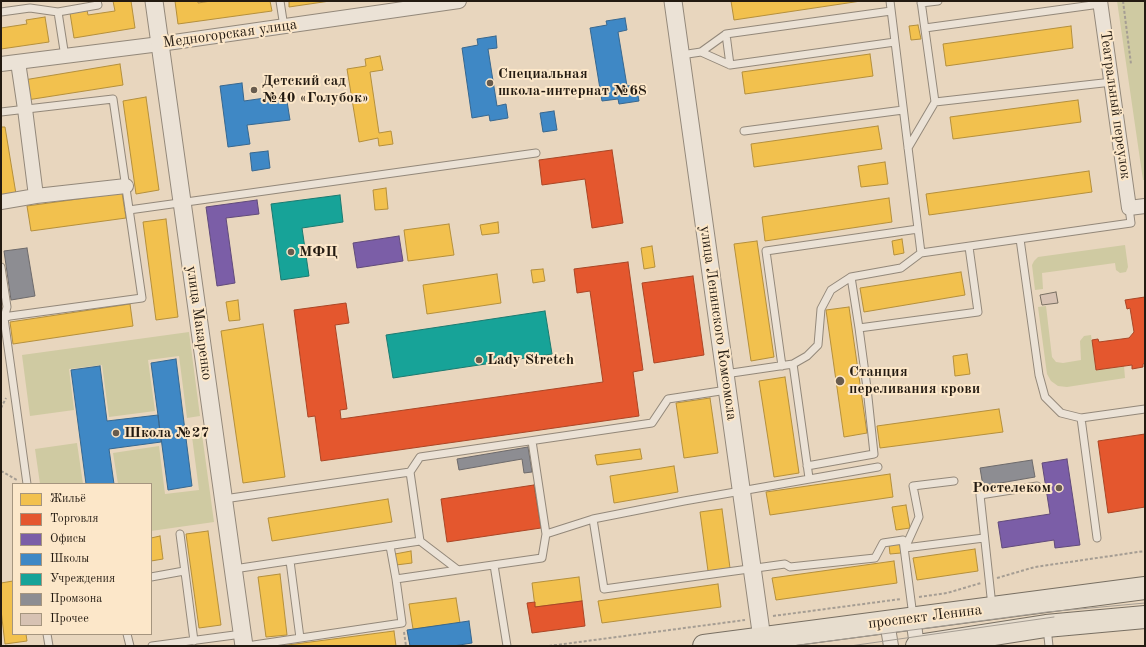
<!DOCTYPE html>
<meta charset="utf-8">
<style>
body{margin:0}
#map{position:relative;width:1146px;height:647px;overflow:hidden;background:#e8d6be;font-family:"Old Standard TT",serif}
canvas{display:block}
.frame{position:absolute;inset:0;border:2px solid #231a11;pointer-events:none}
.legend{position:absolute;left:12px;top:483px;width:140px;height:152px;box-sizing:border-box;background:#fce7c9;border:1px solid #a5957f;margin:0;padding:5px 7px;list-style:none;font-size:12px;color:#231a11}
.legend li{display:flex;align-items:center;gap:8px;height:20px}
.legend b{width:20px;border:1px solid #a5957f}
</style>
<div id="map">
<canvas width="1146" height="647"></canvas>
<div class="frame"></div>
<ul class="legend">
<li><b style="height:11px;background:#f2c14e"></b>Жильё</li>
<li><b style="height:11px;background:#e4572e"></b>Торговля</li>
<li><b style="height:11px;background:#7b5ea7"></b>Офисы</li>
<li><b style="height:11px;background:#3f88c5"></b>Школы</li>
<li><b style="height:11px;background:#17a398"></b>Учреждения</li>
<li><b style="height:11px;background:#8d8d92"></b>Промзона</li>
<li><b style="height:11px;background:#d7c2b3"></b>Прочее</li>
</ul>
</div>
<script>
const c = document.querySelector('canvas').getContext('2d');
c.lineJoin = 'round';
function fillPath(path, color) { c.fillStyle = color; c.fill(path, 'evenodd'); }
const shape = rows => new Path2D(rows.map(r => 'M' + r).join(''));
function stroke(path, color, width, dash) { c.strokeStyle = color; c.lineWidth = width; c.lineCap = dash ? 'butt' : 'round'; c.setLineDash(dash || []); c.stroke(path); }
function label(font, color, halo, rows, align = 'center') {
  c.font = font + ' "Old Standard TT",serif'; c.lineWidth = 4; c.setLineDash([]); c.textBaseline = 'middle'; c.strokeStyle = halo; c.fillStyle = color; for (const [text, x, y, turn = 0] of rows) {
    c.save(); c.translate(x, y); c.rotate((+turn || 0) * Math.PI / 180); c.textAlign = isNaN(turn) ? turn : align; if (halo) c.strokeText(text, 0, 0); c.fillText(text, 0, 0); c.restore();
  }
}
const green = shape([
 [1117,1,1145,1,1145,180,1143,180],
 [1125,245,1128,267,1126,272,1120,273,1116,270,1115,263,1042,273,1043,289,1035,290,1032,265,1034,261,1038,257],
 [1046,306,1052,357,1056,362,1063,363,1081,360,1080,341,1084,336,1091,335,1096,370,1124,366,1125,378,1067,387,1058,386,1051,381,1047,374,1038,307],
 [189,332,200,416,187,418,179,356,148,360,155,411,109,417,102,365,69,369,74,410,30,416,22,355],
 [201,427,214,522,151,531,151,484,118,484,113,453,159,446,165,494,199,490,191,429],
 [77,443,83,484,40,484,35,449]
]);
const homes = shape([
 [113,1,131,1,135,28,74,38,70,13,87,10,88,15,115,11,113,1],
 [175,1,198,1,198,3,211,1,270,1,272,11,178,24,175,1],
 [289,1,330,1,289,7,289,1],
 [731,1,861,1,734,20,731,1],
 [45,17,49,42,1,49,1,26,1,28,27,24,26,20,45,17],
 [918,25,921,39,911,40,909,26,918,25],
 [1071,26,1073,48,946,66,943,44,1071,26],
 [870,54,873,76,745,94,742,72,870,54],
 [380,56,383,70,370,72,379,133,391,131,393,144,379,146,378,138,359,142,347,69,366,66,365,59,380,56],
 [120,64,123,85,27,100,24,80,120,64],
 [146,97,159,190,136,194,123,101,146,97],
 [1078,100,1081,122,953,139,950,117,1078,100],
 [878,126,882,149,754,167,751,144,878,126],
 [1,127,5,127,16,194,1,197,1,127],
 [885,162,888,184,861,187,858,166,885,162],
 [1089,171,1092,192,929,215,926,194,1089,171],
 [386,188,388,209,375,210,373,190,386,188],
 [122,193,126,218,31,231,27,206,122,193],
 [889,198,892,222,765,241,762,217,889,198],
 [166,219,178,317,156,320,143,222,166,219],
 [498,222,499,233,482,235,480,225,498,222],
 [449,224,454,255,408,261,404,230,449,224],
 [902,239,904,253,894,255,892,241,902,239],
 [757,241,774,357,751,361,734,244,757,241],
 [652,246,655,267,644,269,641,248,652,246],
 [543,269,545,281,533,283,531,270,543,269],
 [961,272,965,295,864,312,860,288,961,272],
 [497,274,501,303,427,314,423,285,497,274],
 [238,300,240,320,229,321,226,302,238,300],
 [130,304,133,326,13,344,10,322,130,304],
 [849,307,867,433,844,437,826,310,849,307],
 [263,324,285,477,243,483,221,331,263,324],
 [967,354,970,374,955,376,953,356,967,354],
 [785,377,799,473,774,477,759,381,785,377],
 [710,398,718,453,684,458,676,403,710,398],
 [999,409,1003,432,880,448,877,426,999,409],
 [640,449,642,459,597,465,595,455,640,449],
 [674,466,678,492,614,503,610,476,674,466],
 [890,474,893,497,770,515,766,492,890,474],
 [388,499,392,522,272,541,268,518,388,499],
 [906,505,910,528,896,530,892,507,906,505],
 [722,509,730,568,708,571,700,512,722,509],
 [208,531,221,625,199,628,186,534,208,531],
 [160,536,163,559,151,561,151,538,160,536],
 [900,544,901,553,890,554,889,545,900,544],
 [975,549,978,571,917,580,913,558,975,549],
 [411,551,412,563,396,565,395,554,411,551],
 [894,561,897,583,776,600,772,578,894,561],
 [280,574,287,635,266,637,258,577,280,574],
 [579,577,582,601,535,607,532,583,579,577],
 [13,581,13,634,26,634,27,641,5,644,1,610,1,583,13,581],
 [718,584,721,607,602,623,598,601,718,584],
 [456,598,460,623,413,629,409,604,456,598],
 [394,631,396,646,280,646,394,631]
]);
const shops = shape([
 [612,150,623,223,592,228,585,179,542,185,539,160,612,150],
 [628,262,643,370,633,372,639,416,321,461,315,416,308,417,294,310,346,303,349,323,335,325,347,409,340,410,341,419,603,382,590,291,577,293,574,269,628,262],
 [693,276,704,355,654,363,642,283,693,276],
 [1145,297,1145,363,1143,364,1143,367,1132,369,1132,365,1096,370,1092,340,1098,339,1099,342,1129,338,1134,332,1130,308,1127,309,1125,300,1145,297],
 [1145,434,1145,507,1108,513,1098,441,1145,434],
 [534,485,541,528,447,542,441,499,534,485],
 [582,601,585,626,532,633,527,603,535,602,535,607,582,601]
]);
const offices = shape([
 [257,200,259,214,226,218,235,283,217,286,206,207,257,200],
 [399,236,403,261,357,268,353,243,399,236],
 [1067,459,1080,545,1055,548,1054,540,1002,548,998,522,1050,514,1042,463,1067,459]
]);
const schools = shape([
 [625,18,627,30,618,32,627,86,636,85,639,101,619,104,618,99,602,101,590,28,607,25,606,21,625,18],
 [496,36,497,48,488,49,497,106,506,104,508,118,490,121,489,115,472,118,462,48,478,45,477,39,496,36],
 [242,83,244,101,286,95,290,120,247,125,250,144,228,147,220,86,242,83],
 [554,111,557,130,543,132,540,113,554,111],
 [268,151,270,168,252,171,250,153,268,151],
 [176,359,192,486,168,490,151,363,176,359],
 [100,366,107,421,158,415,161,442,109,449,114,484,86,484,71,370,100,366],
 [469,621,472,643,453,646,410,646,407,630,469,621]
]);
const public = shape([
 [340,195,343,222,302,228,309,276,281,280,271,204,340,195],
 [545,311,552,354,393,378,386,335,545,311]
]);
const industry = shape([
 [27,248,35,296,11,300,4,251,27,248],
 [528,447,532,472,524,473,522,459,459,470,457,459,528,447],
 [1032,460,1035,477,983,486,980,468,1032,460]
]);
const building = shape([
 [1056,292,1058,303,1042,305,1040,295,1056,292]
]);
const path = shape([
 [1123,1,1131,64],
 [1,408,6,398],
 [1,471,17,480],
 [997,578,1035,567,1145,551],
 [919,597,947,593,981,583],
 [773,616,901,599],
 [404,632,406,646],
 [549,646,745,620]
]);
const service = shape([
 [280,1,284,27],
 [890,1,921,253],
 [921,3,938,1],
 [1,12,30,8,58,12,65,57],
 [58,12,98,5,97,1],
 [925,28,1100,4],
 [726,34,730,65],
 [701,52,730,65,895,42],
 [681,55,701,52,726,34,891,11],
 [935,102,1112,82],
 [1,112,113,99,142,298,10,316,4,318],
 [744,131,903,110],
 [908,148,935,102,921,1],
 [129,210,536,153],
 [1020,239,1039,375,1045,397,1061,413,1081,418,1145,409],
 [1,267,7,307,4,318,27,484],
 [851,277,859,328],
 [793,364,809,478],
 [782,366,766,251,918,229],
 [725,374,793,364,807,356,818,345,821,309,831,290,851,277,901,268,921,253,1131,223,1129,208],
 [1081,418,1097,538],
 [532,441,546,534],
 [807,466,874,454,867,388,859,328,978,312,969,247],
 [410,472,420,541,458,570,542,558,546,534,593,519,684,501,878,467],
 [224,499,410,472,420,457,652,423,668,399,727,390],
 [593,519,604,589,785,564,790,567,875,558,883,543,903,540,913,616],
 [180,534,194,641],
 [390,546,396,579],
 [905,548,919,517,913,486,954,481],
 [905,548,984,538],
 [290,561,300,638],
 [494,565,507,646],
 [234,569,420,541],
 [151,577,184,571],
 [992,606,980,495,1037,486],
 [1047,628,1049,646],
 [47,634,49,646],
 [127,634,130,646],
 [152,646,242,634],
 [247,646,402,623,396,579,458,570]
]);
const minor = shape([
 [1100,1,1129,208,1145,206],
 [18,62,25,109,36,196],
 [1,64,160,44,459,1],
 [1,202,36,196,126,186],
 [913,618,917,646],
 [887,622,891,646]
]);
const tertiary = shape([
 [154,1,244,646],
 [673,1,763,646]
]);
const primary = shape([
 [704,646,1145,588],
 [917,646,1046,626,1145,617]
]);
const tram = shape([
 [792,646,1047,612,1145,603],
 [850,646,1054,617]
]);
const markers = [
 [490,83,4,"#685c4e"],
 [254,90,4,"#685c4e"],
 [291,252,4,"#685c4e"],
 [479,360,4,"#685c4e"],
 [840,381,5,"#685c4e"],
 [116,433,4,"#685c4e"],
 [1059,488,4,"#685c4e"]
];
const streetNames = [
 ["Медногорская улица",230,34,-8],
 ["Театральный переулок",1115,105,82],
 ["улица Макаренко",199,323,82],
 ["улица Ленинского Комсомола",718,323,82],
 ["проспект Ленина",925,617,-7]
];
const poiNames = [
 ["Специальная",498,74],
 ["школа-интернат №68",498,91],
 ["Детский сад",262,81],
 ["№40 «Голубок»",262,98],
 ["МФЦ",299,252],
 ["Lady Stretch",487,360],
 ["Станция",849,372],
 ["переливания крови",849,389],
 ["Школа №27",124,433],
 ["Ростелеком",1051,488,"right"]
];
fillPath(green, '#cfcaa2');
fillPath(homes, '#f2c14e');
stroke(homes, '#b48f3c', 1);
fillPath(shops, '#e4572e');
stroke(shops, '#aa4525', 1);
fillPath(offices, '#7b5ea7');
stroke(offices, '#614a7a', 1);
fillPath(schools, '#3f88c5');
stroke(schools, '#37678f', 1);
fillPath(public, '#17a398');
stroke(public, '#1b7a70', 1);
fillPath(industry, '#8d8d92');
stroke(industry, '#6d6a6b', 1);
fillPath(building, '#d7c2b3');
stroke(building, '#786f62', 1);
stroke(service, '#93887a', 9);
stroke(minor, '#93887a', 16);
stroke(tertiary, '#93887a', 19);
stroke(primary, '#786f62', 24);
stroke(path, '#a59d93', 2, [3, 2]);
stroke(service, '#ebe2d6', 7);
stroke(minor, '#ebe2d6', 14);
stroke(tertiary, '#ebe2d6', 17);
stroke(primary, '#e7ddce', 22);
stroke(tram, '#a59d93', 1);
for (const [x, y, r, color] of markers) { const dot = new Path2D(); dot.arc(x, y, r, 0, 2 * Math.PI); c.fillStyle = color; c.fill(dot); stroke(dot, '#fce7c9', 1.5); }
label('15px', '#231a11', '#fce7c9', streetNames);
label('bold 15px', '#231a11', '#fce7c9', poiNames, 'left');
</script>
